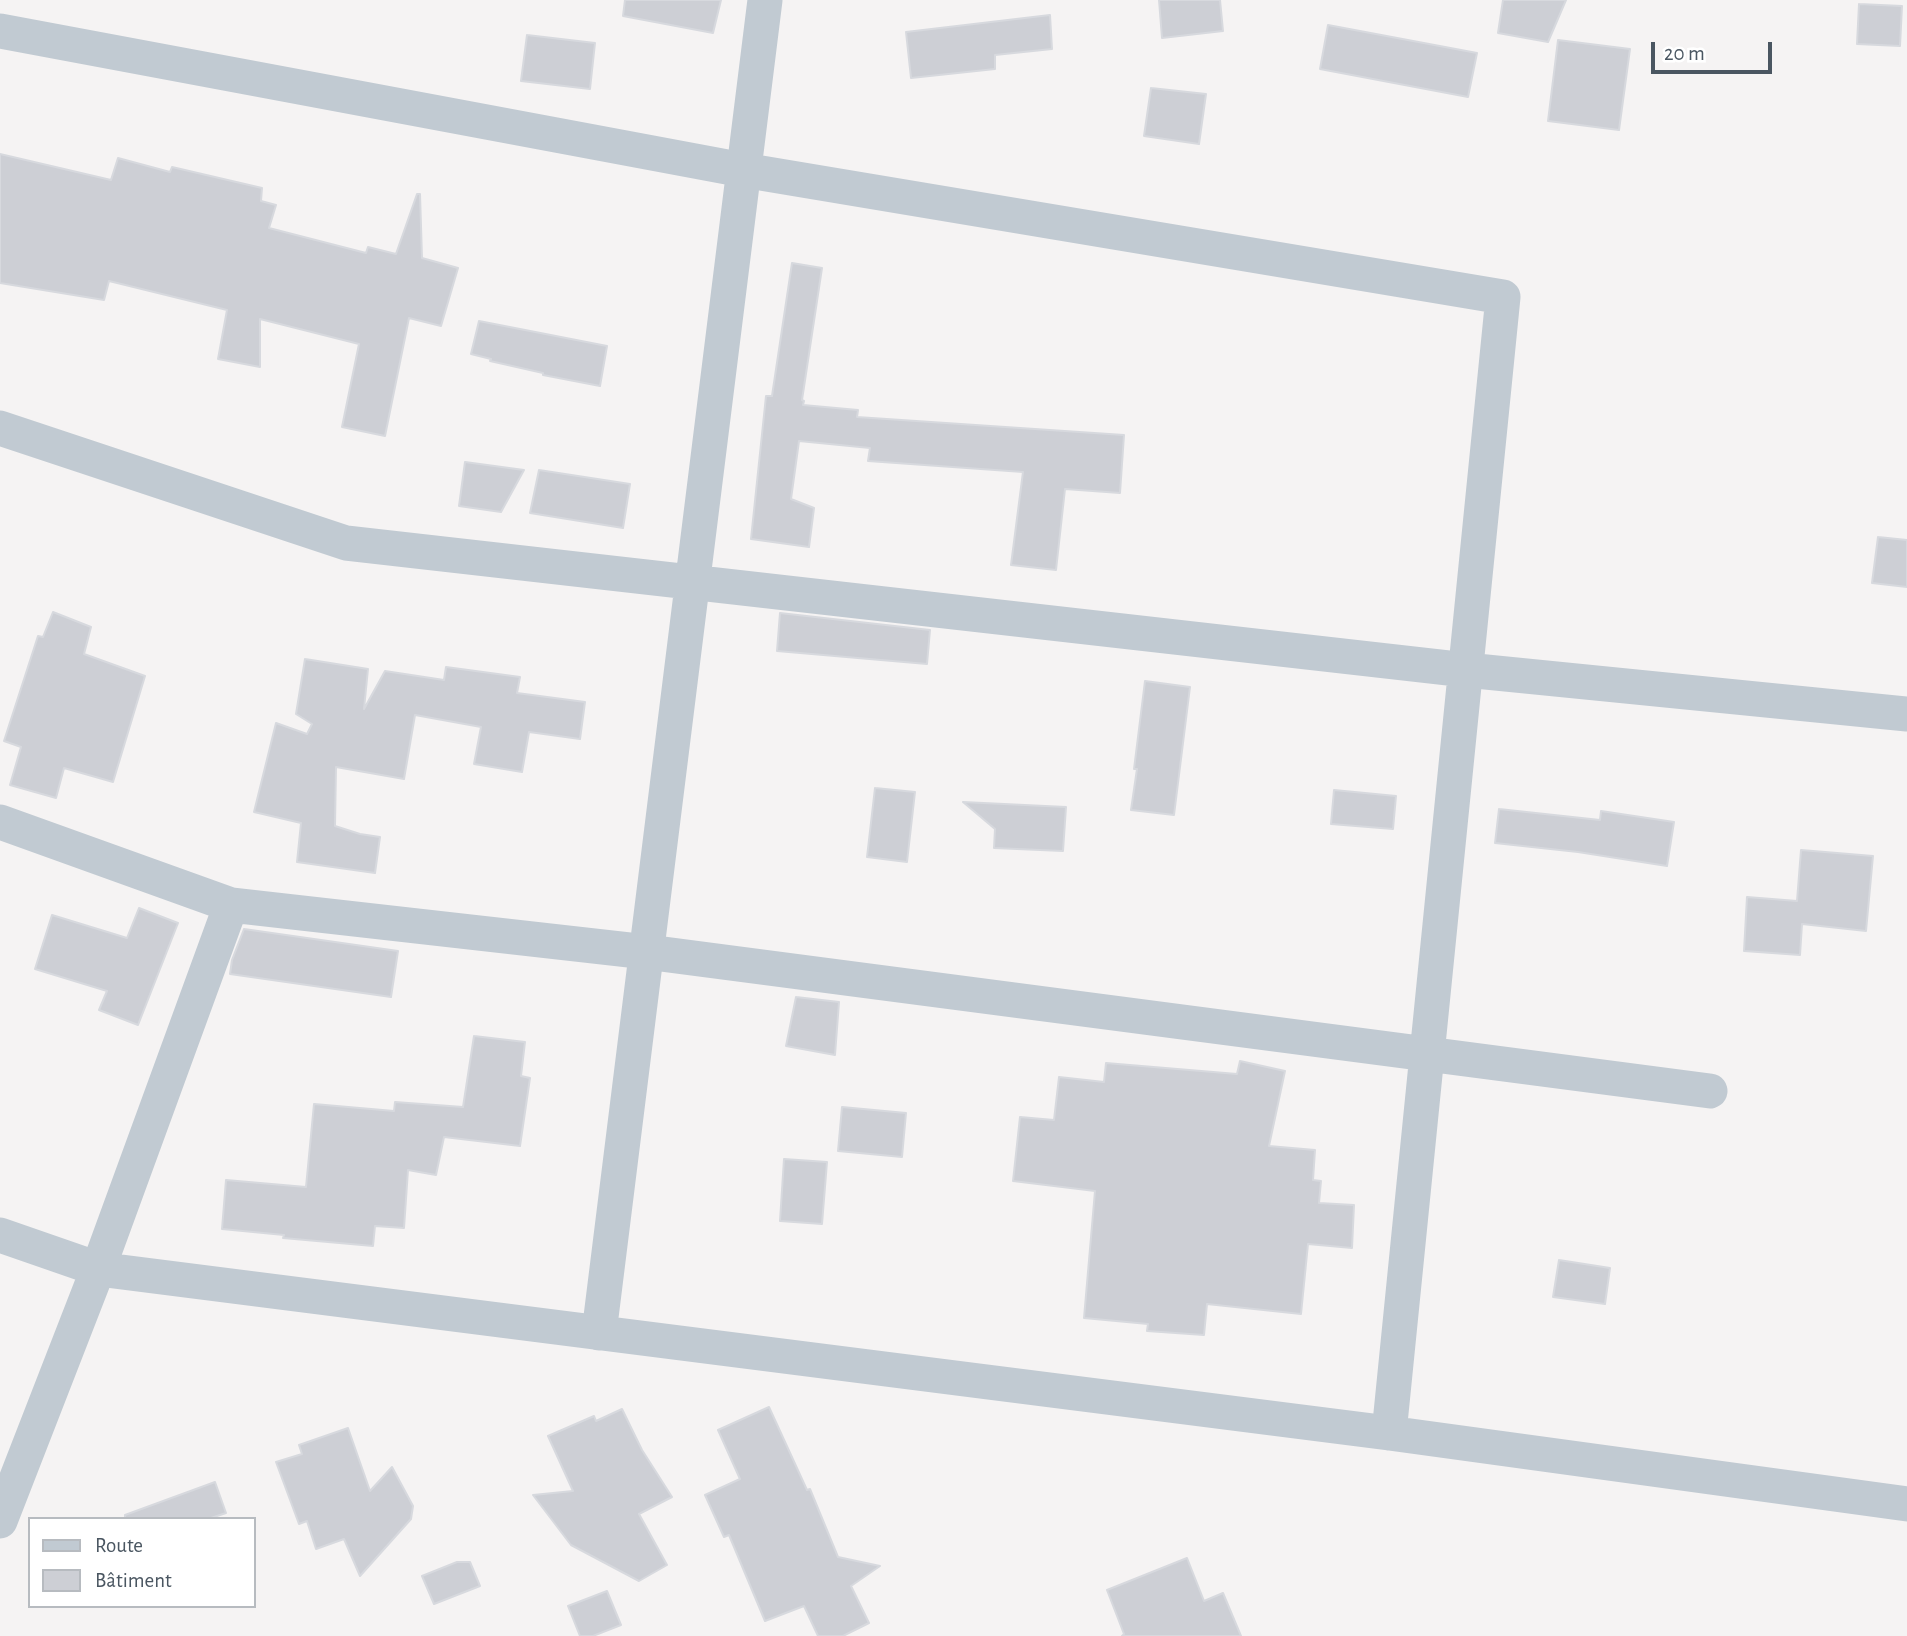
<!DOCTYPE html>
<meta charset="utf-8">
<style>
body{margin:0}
#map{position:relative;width:1907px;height:1636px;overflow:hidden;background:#f5f3f3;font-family:"Alegreya Sans",sans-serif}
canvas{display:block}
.legend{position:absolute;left:28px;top:1517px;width:228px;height:91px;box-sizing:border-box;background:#fff;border:2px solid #b7bbc0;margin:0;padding:9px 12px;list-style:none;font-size:21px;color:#4a5661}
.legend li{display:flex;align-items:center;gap:14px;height:35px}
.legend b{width:35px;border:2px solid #b7bbc0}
.scale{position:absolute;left:1651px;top:42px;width:121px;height:32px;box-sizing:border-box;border:4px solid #4a5661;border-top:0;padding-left:9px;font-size:21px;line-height:24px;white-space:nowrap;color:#4a5661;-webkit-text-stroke:5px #fff;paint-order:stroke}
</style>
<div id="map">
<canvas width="1907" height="1636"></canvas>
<ul class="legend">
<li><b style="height:9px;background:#c1cad2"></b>Route</li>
<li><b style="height:19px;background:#cdcfd5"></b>Bâtiment</li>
</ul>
<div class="scale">20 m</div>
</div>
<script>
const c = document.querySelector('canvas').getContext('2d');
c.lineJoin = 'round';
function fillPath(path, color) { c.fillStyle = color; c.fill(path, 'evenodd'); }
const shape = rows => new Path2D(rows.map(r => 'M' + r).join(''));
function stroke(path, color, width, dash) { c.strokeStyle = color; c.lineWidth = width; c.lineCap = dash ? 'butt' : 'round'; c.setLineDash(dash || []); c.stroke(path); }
const building = shape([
 [625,0,721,0,713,33,623,16,625,0],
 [1159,0,1220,0,1223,31,1162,38,1159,0],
 [1503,0,1566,0,1548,42,1498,33,1503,0],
 [1859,4,1902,6,1900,46,1857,44,1859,4],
 [1050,15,1052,49,995,55,995,69,911,78,906,32,1050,15],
 [1328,25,1477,53,1468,97,1320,69,1328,25],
 [527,35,595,43,590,89,521,81,527,35],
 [1558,40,1630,49,1619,130,1548,121,1558,40],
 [1151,88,1206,94,1199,144,1144,136,1151,88],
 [0,154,111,180,118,158,170,172,172,167,262,188,261,201,276,205,269,228,366,253,368,247,396,254,417,194,420,194,422,258,458,268,441,326,409,318,385,436,342,427,359,344,260,319,260,367,218,359,227,310,109,281,104,300,0,283,0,154],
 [792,263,822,268,802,400,804,401,803,405,858,410,857,417,1124,435,1120,493,1065,489,1056,570,1011,565,1023,472,868,461,870,448,799,441,791,499,814,508,809,547,751,539,766,396,772,396,792,263],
 [479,321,607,346,600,386,543,375,543,373,490,361,491,359,471,354,479,321],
 [465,462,524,470,501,512,459,506,465,462],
 [539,470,630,484,623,528,530,513,539,470],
 [1878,537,1907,540,1907,587,1872,583,1878,537],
 [53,612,91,627,84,654,145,676,113,782,64,768,56,798,10,785,21,747,4,741,38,636,43,637,53,612],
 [780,613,930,630,927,664,777,651,780,613],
 [305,659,368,669,364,709,385,671,444,680,446,667,520,677,517,693,585,702,580,739,529,732,522,772,474,764,481,727,415,715,404,779,336,767,335,826,360,834,380,837,375,873,297,862,301,823,254,812,276,723,307,734,312,724,296,714,305,659],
 [1145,681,1190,687,1174,815,1131,810,1137,769,1134,769,1145,681],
 [875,788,915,792,907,862,867,857,875,788],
 [1334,790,1396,796,1393,829,1331,824,1334,790],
 [963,802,1066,807,1063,851,994,848,995,829,963,802],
 [1499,809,1600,820,1601,811,1674,822,1667,866,1578,852,1495,843,1499,809],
 [1801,850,1873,856,1866,931,1802,924,1800,955,1744,951,1747,897,1797,901,1801,850],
 [139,908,178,923,138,1025,99,1010,107,991,35,969,52,915,127,938,139,908],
 [244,929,398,951,391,997,230,974,232,960,244,929],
 [796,997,839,1002,835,1055,786,1046,796,997],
 [474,1036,525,1042,521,1076,530,1078,520,1146,444,1137,436,1175,408,1170,404,1228,375,1226,373,1246,283,1238,284,1235,222,1229,226,1180,306,1187,314,1104,394,1111,395,1102,463,1107,474,1036],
 [1240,1061,1285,1071,1269,1146,1315,1150,1313,1180,1321,1181,1319,1203,1354,1205,1352,1248,1308,1244,1301,1314,1207,1304,1204,1335,1147,1331,1148,1324,1084,1318,1095,1191,1013,1181,1020,1117,1054,1120,1059,1077,1104,1082,1106,1063,1237,1074,1240,1061],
 [842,1107,906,1113,902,1157,838,1151,842,1107],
 [784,1159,827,1162,822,1224,780,1221,784,1159],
 [1559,1260,1610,1268,1605,1304,1553,1297,1559,1260],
 [769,1407,807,1490,810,1489,838,1557,880,1566,851,1586,869,1623,843,1636,818,1636,804,1606,765,1621,729,1535,724,1537,705,1495,740,1479,718,1430,769,1407],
 [622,1409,642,1450,672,1497,639,1514,667,1565,639,1581,571,1545,533,1495,573,1491,548,1436,594,1416,596,1421,622,1409],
 [348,1428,370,1491,392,1467,413,1506,411,1519,360,1576,344,1539,316,1549,307,1521,299,1524,276,1462,302,1454,299,1445,348,1428],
 [215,1482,226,1513,208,1519,125,1519,125,1515,215,1482],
 [1187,1558,1204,1601,1223,1593,1241,1636,1122,1636,1124,1634,1107,1590,1187,1558],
 [457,1562,470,1562,480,1586,434,1604,422,1576,457,1562],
 [607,1591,621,1625,593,1636,580,1636,568,1606,607,1591]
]);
const minor = shape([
 [0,31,743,170,1503,297,1389,1433],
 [0,428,346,543,1466,670,1907,714],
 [0,822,231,905,647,952,1710,1091],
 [0,1235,98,1269,1389,1433,1907,1504],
 [599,1333,765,0],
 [0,1521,98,1269,231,905]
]);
fillPath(building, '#cdcfd5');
stroke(building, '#d7d9de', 2);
stroke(minor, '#c1cad2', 35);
</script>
